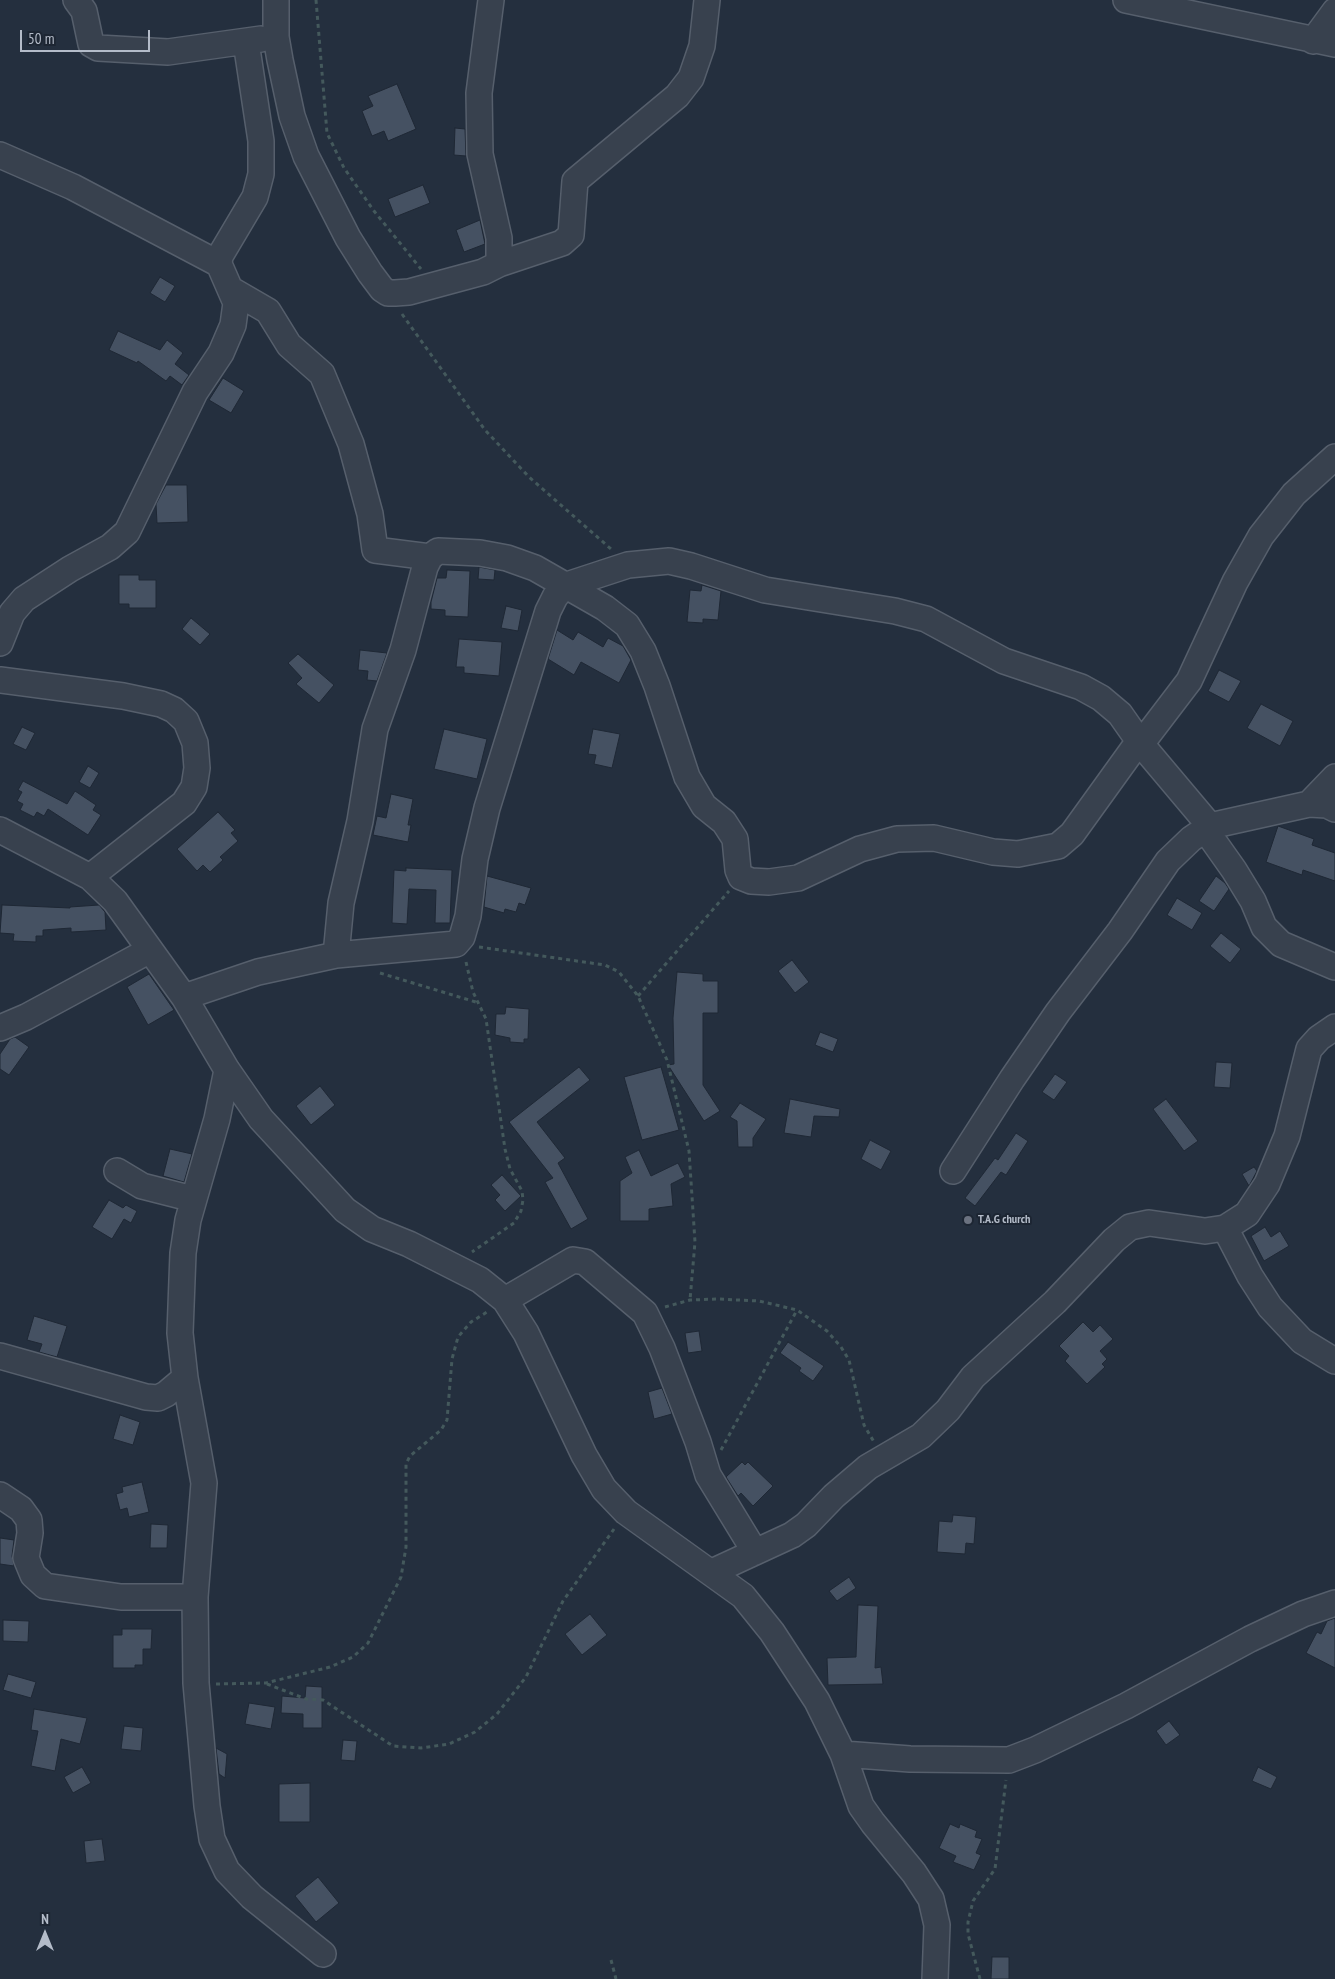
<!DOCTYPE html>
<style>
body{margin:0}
#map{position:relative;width:1335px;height:1979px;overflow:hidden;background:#242f3e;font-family:"PT Sans Narrow",sans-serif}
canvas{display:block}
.north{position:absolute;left:20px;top:1909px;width:50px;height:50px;-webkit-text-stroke:4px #1d2633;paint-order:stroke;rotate:0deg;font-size:14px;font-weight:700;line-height:20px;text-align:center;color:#b4bcc9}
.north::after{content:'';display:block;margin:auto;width:18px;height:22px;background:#b4bcc9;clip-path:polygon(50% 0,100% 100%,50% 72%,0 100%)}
.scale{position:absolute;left:20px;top:30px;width:130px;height:22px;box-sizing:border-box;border:2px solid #b4bcc9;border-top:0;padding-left:6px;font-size:15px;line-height:18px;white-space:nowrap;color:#b4bcc9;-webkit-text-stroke:4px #1d2633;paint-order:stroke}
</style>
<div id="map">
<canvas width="1335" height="1979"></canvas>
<div class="north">N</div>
<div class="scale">50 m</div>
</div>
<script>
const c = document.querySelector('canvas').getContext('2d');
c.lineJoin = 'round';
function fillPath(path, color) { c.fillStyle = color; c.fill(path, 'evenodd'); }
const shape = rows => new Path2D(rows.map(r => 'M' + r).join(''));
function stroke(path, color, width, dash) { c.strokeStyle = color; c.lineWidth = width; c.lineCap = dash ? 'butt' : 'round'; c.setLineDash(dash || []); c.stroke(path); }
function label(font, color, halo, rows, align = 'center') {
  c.font = font + ' "PT Sans Narrow",sans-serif'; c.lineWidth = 4; c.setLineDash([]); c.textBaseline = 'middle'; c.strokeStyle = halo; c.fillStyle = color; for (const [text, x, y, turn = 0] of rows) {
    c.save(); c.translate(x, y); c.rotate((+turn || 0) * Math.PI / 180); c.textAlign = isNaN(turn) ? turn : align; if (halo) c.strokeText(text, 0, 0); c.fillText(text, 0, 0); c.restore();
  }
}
const building = shape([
 [397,84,416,129,388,141,384,131,372,136,362,111,373,106,368,96,397,84],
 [455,128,465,129,466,156,454,155,455,128],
 [423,185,430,203,395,217,388,199,423,185],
 [480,220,485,244,464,252,456,230,480,220],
 [160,277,175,286,165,302,150,293,160,277],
 [118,331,160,350,167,340,183,353,175,364,189,375,182,385,170,376,166,381,138,361,137,363,109,350,118,331],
 [223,378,244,391,231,413,209,400,223,378],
 [166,485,187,485,188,522,157,523,156,504,166,485],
 [479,567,495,570,494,580,478,579,479,567],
 [447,570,470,571,468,617,445,616,445,610,431,609,431,602,437,578,446,578,447,570],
 [119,575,139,575,139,580,156,580,156,608,129,608,129,604,119,604,119,575],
 [702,585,721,591,718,620,703,619,703,623,687,622,690,590,701,591,702,585],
 [506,606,522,610,518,631,501,628,506,606],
 [191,618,210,634,200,645,182,629,191,618],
 [557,630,573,640,578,632,603,647,608,638,623,646,631,660,619,683,581,662,574,675,548,659,557,630],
 [459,639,502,642,499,676,464,673,464,667,456,667,459,639],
 [360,650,387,653,377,681,367,680,368,671,358,670,360,650],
 [298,654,334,685,319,703,296,684,302,678,288,663,298,654],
 [1219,670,1241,681,1229,702,1208,691,1219,670],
 [1261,704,1293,721,1280,746,1247,728,1261,704],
 [22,727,35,733,26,750,13,744,22,727],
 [444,729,487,739,477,779,434,769,444,729],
 [593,729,620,734,612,768,594,764,596,755,588,754,593,729],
 [88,766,99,773,90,788,79,782,88,766],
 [23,781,67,804,75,791,96,805,93,810,101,815,88,835,48,809,44,816,37,812,34,817,20,810,23,804,17,801,22,792,18,790,23,781],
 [391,794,413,799,408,825,411,825,408,842,373,835,377,816,386,818,391,794],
 [218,812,235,830,231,833,238,841,220,857,223,860,210,872,203,865,197,871,177,849,218,812],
 [1278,826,1314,839,1312,845,1335,853,1335,881,1303,870,1302,875,1266,862,1278,826],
 [406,868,452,870,450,923,435,923,436,890,409,889,407,924,392,923,394,870,406,871,406,868],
 [487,876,531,888,525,905,519,903,516,912,505,909,504,913,484,907,487,876],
 [1216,876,1225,883,1229,889,1214,911,1199,901,1216,876],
 [1177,898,1202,913,1192,930,1167,915,1177,898],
 [2,905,70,908,70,907,99,905,105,912,106,930,71,932,71,928,43,930,43,936,36,936,36,942,13,941,14,934,0,933,2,905],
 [1221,933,1241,949,1230,963,1210,946,1221,933],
 [792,960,809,982,795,993,778,971,792,960],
 [677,972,703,974,703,981,718,981,718,1013,703,1013,703,1085,720,1111,704,1121,668,1065,674,1064,673,1018,677,972],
 [149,974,174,1010,148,1025,127,987,149,974],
 [506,1007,529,1009,528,1039,524,1039,524,1043,510,1042,510,1038,495,1035,496,1014,505,1014,506,1007],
 [820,1032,838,1039,833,1052,815,1045,820,1032],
 [15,1037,29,1047,9,1075,0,1069,0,1054,10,1039,15,1037],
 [1216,1062,1232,1063,1230,1088,1214,1087,1216,1062],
 [579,1067,590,1080,537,1122,565,1158,558,1163,588,1219,571,1229,545,1182,553,1178,509,1122,579,1067],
 [661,1067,679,1130,642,1140,624,1077,661,1067],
 [1055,1074,1067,1082,1054,1100,1042,1092,1055,1074],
 [320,1086,335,1105,311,1125,296,1106,320,1086],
 [790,1099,840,1109,839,1117,814,1116,811,1137,784,1133,790,1099],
 [1166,1099,1198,1141,1184,1151,1153,1109,1166,1099],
 [740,1103,766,1119,753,1138,753,1147,738,1147,737,1121,730,1117,740,1103],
 [1016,1133,1028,1141,1006,1175,1001,1172,975,1206,965,1198,995,1158,998,1160,1016,1133],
 [870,1140,891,1151,881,1170,861,1159,870,1140],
 [170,1149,192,1154,184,1182,163,1176,170,1149],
 [639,1150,651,1176,678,1163,685,1177,671,1184,673,1206,649,1209,649,1221,620,1221,620,1181,632,1173,625,1157,639,1150],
 [1254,1167,1257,1171,1249,1186,1242,1174,1254,1167],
 [502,1175,521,1196,505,1211,495,1200,500,1195,491,1185,502,1175],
 [109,1200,123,1208,126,1205,137,1211,131,1223,124,1219,112,1239,92,1227,109,1200],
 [1265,1227,1271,1237,1280,1231,1289,1246,1264,1261,1251,1236,1265,1227],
 [34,1316,67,1326,57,1357,39,1352,42,1344,27,1340,34,1316],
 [1083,1322,1093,1332,1100,1325,1113,1339,1100,1351,1107,1359,1102,1364,1105,1367,1087,1384,1065,1361,1069,1356,1059,1346,1083,1322],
 [699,1331,702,1351,688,1353,685,1333,699,1331],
 [788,1342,824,1366,813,1381,799,1371,801,1368,780,1353,788,1342],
 [662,1388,672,1414,654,1419,648,1392,662,1388],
 [120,1415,140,1422,133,1445,113,1439,120,1415],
 [742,1462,745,1465,748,1462,773,1486,753,1506,741,1493,738,1496,726,1477,742,1462],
 [142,1482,149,1512,129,1517,127,1508,120,1510,116,1494,123,1492,122,1487,142,1482],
 [953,1515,976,1517,974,1544,966,1543,965,1554,937,1552,939,1521,952,1522,953,1515],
 [151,1524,168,1525,167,1548,150,1548,151,1524],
 [0,1538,14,1540,12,1556,14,1566,0,1564,0,1538],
 [849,1577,856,1588,837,1601,829,1591,849,1577],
 [858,1605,878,1606,875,1668,881,1667,883,1684,828,1685,827,1658,856,1657,858,1605],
 [590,1614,607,1635,582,1655,565,1634,590,1614],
 [1335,1618,1335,1668,1306,1653,1317,1632,1321,1634,1327,1621,1335,1618],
 [3,1620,29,1621,28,1642,3,1641,3,1620],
 [122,1629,152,1629,151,1649,143,1649,143,1665,135,1665,135,1668,113,1668,113,1635,122,1635,122,1629],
 [8,1674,36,1682,31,1698,3,1690,8,1674],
 [306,1686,322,1687,322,1728,303,1728,303,1714,281,1713,282,1696,305,1698,306,1686],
 [249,1703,275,1707,271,1729,245,1724,249,1703],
 [34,1709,87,1718,80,1744,61,1739,55,1771,31,1766,38,1731,31,1730,34,1709],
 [1169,1721,1180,1735,1166,1745,1156,1731,1169,1721],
 [124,1726,143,1728,141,1751,121,1749,124,1726],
 [343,1740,357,1741,355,1761,341,1760,343,1740],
 [216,1748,227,1754,225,1778,219,1774,216,1748],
 [82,1767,91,1783,73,1793,64,1777,82,1767],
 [1258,1767,1277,1777,1271,1789,1252,1781,1258,1767],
 [310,1783,310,1822,279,1822,279,1784,310,1783],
 [950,1824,959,1828,960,1824,977,1831,975,1837,982,1839,976,1853,981,1855,974,1870,953,1862,956,1856,939,1848,950,1824],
 [102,1839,105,1861,86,1863,84,1841,102,1839],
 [318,1877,339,1903,316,1922,295,1896,318,1877],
 [992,1957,1009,1957,1009,1979,991,1979,992,1957]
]);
const path = shape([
 [316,0,327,133,344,168,374,211,421,269],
 [402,314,485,430,529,477,611,549],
 [479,947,605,965,619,972,638,996,667,1060,689,1151,695,1242,690,1300],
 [466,962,473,992,486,1019,505,1149,510,1169,522,1191,523,1200,521,1211,514,1223,472,1252],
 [380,973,479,1003],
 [638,996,729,891],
 [665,1307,690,1300,718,1299,759,1301,797,1310,827,1331,841,1347,849,1360,864,1425,874,1442],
 [721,1450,797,1310],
 [216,1684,266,1683,330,1667,353,1657,368,1643,401,1577,406,1547,406,1464,410,1456,441,1430,447,1420,452,1359,458,1337,471,1322,487,1312],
 [267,1684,306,1699,323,1700,393,1746,421,1748,449,1744,475,1732,497,1714,526,1677,563,1601,614,1529],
 [611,1960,616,1979],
 [980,1979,968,1934,968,1922,973,1901,995,1869,1006,1780]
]);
const minor = shape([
 [76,0,84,11,91,44,98,48,168,52,261,39],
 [276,0,276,37,280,60,292,116,306,156,348,238,370,273,382,289,388,293,395,293,409,292,483,272,499,264,499,238,480,154,479,93,491,0],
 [1126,0,1335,44],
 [1313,41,1335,11],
 [0,155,73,187,219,264],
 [499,264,562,243,571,235,575,181,677,96,691,78,702,46,707,0],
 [230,289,268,311,289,345,322,374,351,444,370,514,375,550,430,557],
 [0,643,12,613,24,599,70,569,110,547,127,532,195,392,221,353,233,325,236,303,219,264,220,256,255,197,261,174,261,141,246,42],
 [0,680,123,696,161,704,174,710,186,721,195,743,197,768,194,787,184,803,90,877],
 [1141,744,1189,681,1235,582,1261,536,1294,494,1335,457],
 [1309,804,1335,777],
 [1205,829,1234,870,1253,901,1264,927,1281,944,1335,967],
 [0,830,90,877,115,901,184,997,227,1070,261,1119,345,1210,372,1229,409,1244,480,1280,505,1300,526,1333,584,1455,604,1489,626,1512,743,1596,772,1632,817,1701,843,1754,861,1806,873,1823,914,1873,931,1899,937,1925,935,1979],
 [336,955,341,903,360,821,375,729,403,650,425,567,430,557,438,551,480,553,507,558,535,568,605,608,627,625,643,651,657,686,687,777,704,806,724,822,735,839,738,870,741,877,751,881,769,882,798,878,860,849,897,839,934,838,993,852,1018,854,1058,846,1072,834,1139,741],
 [184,997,258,972,336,955,456,944,462,937,468,916,475,859,487,808,548,611,555,597,564,586,628,565,669,561,691,566,765,590,895,611,926,619,1004,661,1081,687,1101,698,1120,714,1141,744,1210,826],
 [0,1028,26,1017,150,950],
 [227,1070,217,1119,188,1220,183,1253,180,1333,185,1378,204,1483,195,1597,196,1683,207,1806,212,1839,227,1871,252,1897,323,1954],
 [117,1171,142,1186,193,1199],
 [953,1171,1012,1079,1058,1012,1120,931,1168,861,1191,839,1210,826,1309,804,1327,805,1335,809],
 [1225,1228,1250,1276,1270,1307,1302,1341,1335,1361],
 [505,1300,573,1260,585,1262,645,1313,662,1348,698,1442,708,1475,755,1552],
 [0,1356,146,1397,158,1398,166,1394,185,1378],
 [0,1495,21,1509,29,1520,30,1533,26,1558,33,1575,45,1586,121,1597,195,1597],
 [712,1572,792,1535,806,1525,834,1496,868,1467,921,1436,948,1410,973,1377,1055,1302,1114,1240,1130,1227,1149,1223,1205,1231,1225,1228,1247,1214,1267,1184,1287,1136,1309,1049,1319,1038,1335,1027],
 [843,1754,910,1759,1009,1760,1035,1750,1126,1706,1250,1639,1303,1614,1335,1603]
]);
const markers = [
 [968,1220,5,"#6b7280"]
];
const poiNames = [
 ["T.A.G church",978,1220]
];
fillPath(building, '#455162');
stroke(building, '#1f2835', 1);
stroke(minor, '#565f6c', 28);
stroke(path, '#44595c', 3, [4, 4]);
stroke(minor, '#38414e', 25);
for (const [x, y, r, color] of markers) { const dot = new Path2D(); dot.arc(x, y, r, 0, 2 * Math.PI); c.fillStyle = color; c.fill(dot); stroke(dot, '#1d2633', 2); }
label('bold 12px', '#b4bcc9', '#1d2633', poiNames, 'left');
</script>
